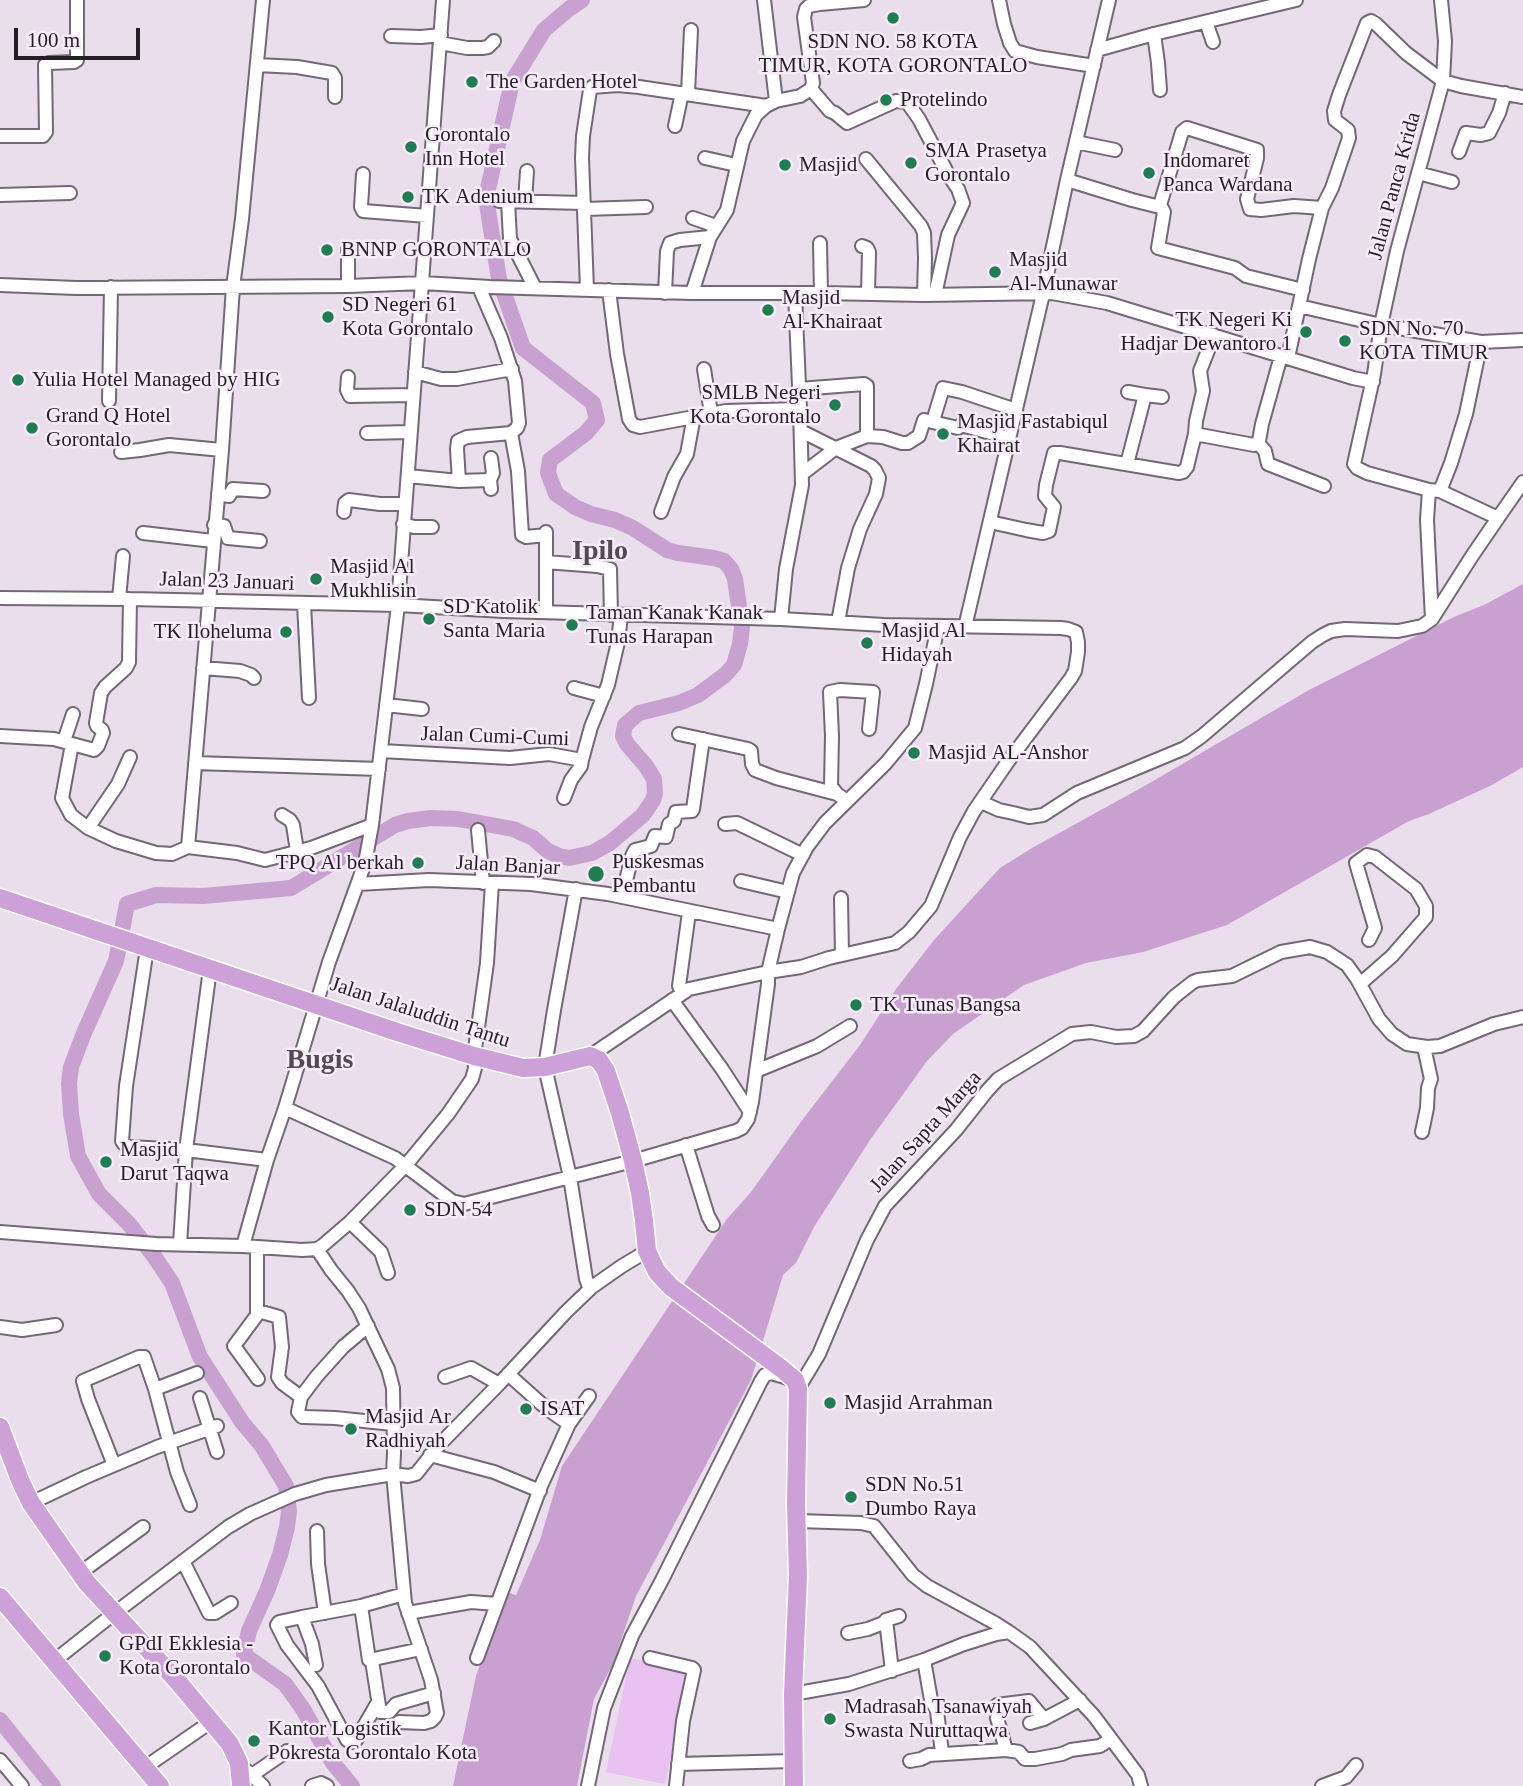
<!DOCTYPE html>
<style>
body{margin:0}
#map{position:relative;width:1523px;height:1786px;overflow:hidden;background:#eaddec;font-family:Georgia,serif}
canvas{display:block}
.scale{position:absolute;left:14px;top:28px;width:126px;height:32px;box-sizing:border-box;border:4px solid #231f24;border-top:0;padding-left:9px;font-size:21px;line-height:24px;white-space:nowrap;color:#231f24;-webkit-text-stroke:5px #f7ebfa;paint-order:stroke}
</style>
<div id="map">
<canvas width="1523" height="1786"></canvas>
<div class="scale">100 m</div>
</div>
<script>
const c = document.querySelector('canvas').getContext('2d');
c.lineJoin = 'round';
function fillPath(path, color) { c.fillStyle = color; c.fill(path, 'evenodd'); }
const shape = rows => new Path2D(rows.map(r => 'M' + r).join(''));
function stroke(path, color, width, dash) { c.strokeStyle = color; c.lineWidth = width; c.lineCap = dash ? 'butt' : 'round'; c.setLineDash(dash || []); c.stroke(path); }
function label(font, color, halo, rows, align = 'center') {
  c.font = font + ' Georgia,serif'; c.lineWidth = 5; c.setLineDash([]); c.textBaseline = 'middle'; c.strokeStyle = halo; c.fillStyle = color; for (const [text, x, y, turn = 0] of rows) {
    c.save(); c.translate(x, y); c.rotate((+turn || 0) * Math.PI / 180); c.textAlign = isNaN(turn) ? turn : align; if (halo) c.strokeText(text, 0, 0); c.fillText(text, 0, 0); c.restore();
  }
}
const green = shape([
 [630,1658,689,1671,665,1784,606,1772]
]);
const water = shape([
 [1523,584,1523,767,1492,785,1429,814,1409,821,1227,925,1143,952,1086,963,1024,985,953,1034,927,1061,870,1140,814,1227,796,1263,783,1275,751,1380,636,1596,613,1664,594,1699,577,1786,453,1786,476,1676,506,1592,516,1595,540,1540,562,1466,727,1219,751,1192,803,1119,860,1045,896,989,934,940,1000,868,1032,848,1148,784,1309,690,1454,617,1484,605]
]);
const river = shape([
 [0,1720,53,1786],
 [352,1786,333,1763,303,1709,285,1684,247,1657,244,1653,249,1631,267,1591,280,1555,287,1527,289,1511,286,1486,262,1446,242,1422,200,1357,172,1283,154,1256,129,1224,99,1194,78,1156,71,1114,69,1083,71,1067,84,1033,116,961,127,904,156,895,203,896,291,888,395,825,408,821,431,818,458,819,513,829,533,838,548,851,559,856,569,858,592,853,610,843,643,815,653,800,655,793,654,779,646,766,627,744,623,736,625,725,639,713,679,703,698,695,725,675,734,665,740,644,742,627,735,579,731,569,724,561,714,558,678,553,667,550,633,528,615,520,591,514,575,507,556,494,548,473,550,460,586,433,597,420,593,403,523,348,499,279,486,198,512,82,544,30,570,8,582,0]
]);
const minor = shape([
 [764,0,776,101],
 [999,0,1004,24,1010,43,1015,51,1037,57,1094,66],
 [1441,0,1445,41,1443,81,1397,251,1381,325,1374,374,1354,464,1357,468,1367,473,1429,490,1440,491,1498,518,1523,482],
 [1206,22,1213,42],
 [1154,34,1158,63,1160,90],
 [391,36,421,37,441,35],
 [440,43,467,48,482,48,488,47,494,41],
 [1097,50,1154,34,1296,0],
 [257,65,297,67,332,73,335,78,335,97],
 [811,89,830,111,835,113,847,123,896,101,907,102,919,119,948,174,958,189,963,203,948,235,935,295],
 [688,93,691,30],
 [675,126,682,93],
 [0,136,43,136,46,132,45,65,49,63,74,62,77,60,77,0],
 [1076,142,1115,150],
 [1459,152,1466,133,1481,135,1489,133,1499,113,1505,93],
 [705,158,736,165],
 [866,159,921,226,924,233,925,258,924,295],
 [1418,173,1452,182],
 [363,174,361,207,363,211,427,216],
 [1067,180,1132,200,1156,206,1160,205,1182,132,1187,128,1257,150,1257,158,1247,199,1250,209,1261,210,1294,206,1322,208],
 [0,195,70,193],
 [499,201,584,203],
 [508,201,510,239,535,288],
 [525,202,527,171],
 [1160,205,1164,212,1158,248,1235,268,1246,276,1303,290],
 [585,209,646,207],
 [693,218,716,226],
 [820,243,821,293],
 [862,246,867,248,869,252,868,294],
 [0,285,76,288,348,286,423,283,490,287,692,293,821,293,924,295,1052,293,1107,303,1353,378,1373,382],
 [348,286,348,250],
 [587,289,582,158,583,136,590,90,592,87,618,85,639,87,766,106,776,101,800,96,811,89,813,83,804,17,806,9,809,6,820,4,864,0],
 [609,290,617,354,629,419,633,425,640,427,726,411,800,409],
 [665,293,667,251,670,243,680,240,710,237],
 [692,293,710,237,727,210,743,141,756,115,766,106],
 [1299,306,1381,325,1481,342,1523,340],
 [1288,358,1309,259,1322,208,1332,188,1349,138,1348,130,1335,120,1334,111,1339,95,1367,23,1371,21,1376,24,1406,53,1443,81,1461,86,1523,97],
 [704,369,711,413],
 [415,372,441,379,457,379,512,369],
 [348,377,347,390,350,396,413,395],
 [799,389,864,384,867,386,867,436],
 [1128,392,1145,395],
 [109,401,111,287],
 [933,421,943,388,962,392,1016,410],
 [801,431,871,466,875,470,879,478,876,494,860,529,848,568,838,622],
 [367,433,410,432],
 [511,433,518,471,522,535,526,537,546,535],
 [1195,434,1196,421,1203,391,1200,371,1214,335],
 [1258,443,1265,451,1268,464,1324,486],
 [121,452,140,450,169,445,222,450],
 [1127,464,1145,395,1162,397],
 [802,474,836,448,867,436,883,437,902,443,908,443,919,436,924,420,958,428,961,425,1009,438],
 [408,476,459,481,490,480,491,489],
 [490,480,493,473,491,458],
 [459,481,457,449,458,441,467,437,511,433,517,428,519,423,515,381,501,338,479,287],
 [1429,490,1427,520,1432,619],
 [1440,491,1451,463,1466,414,1481,342],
 [218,494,229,496,233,489,263,491],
 [344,512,345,503,349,500,380,504,405,504],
 [661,512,674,477,687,454,694,416],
 [990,522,1026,530,1043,533,1049,531,1054,507,1045,496,1046,485,1054,453,1060,453,1179,473,1183,472,1187,467,1195,434,1254,445,1256,444,1259,441,1262,424,1281,356],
 [403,524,414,527,432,527],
 [214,525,224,526,228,538,260,541],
 [546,532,546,612],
 [143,533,213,541],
 [546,562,597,566,610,569,611,615],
 [0,598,130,599,398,605,504,611,781,619,884,625,1061,628,1068,629,1076,632,1078,642,1078,652,1075,671,1071,678,1007,763,974,811,960,837,931,906,909,932,895,943,829,958,801,967,768,972,768,984,752,1102,748,1119,742,1128,736,1131,633,1161,464,1204,452,1201,395,1158,285,1108],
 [119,599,123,556],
 [304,604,309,698],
 [781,619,786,569,802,485,800,409,795,293],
 [965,627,1043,294,1067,180,1109,0],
 [203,668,240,671,251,675,254,678],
 [574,688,604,696],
 [386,705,422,709],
 [679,734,748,749,751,751,752,764,755,770,776,778,837,794],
 [0,736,54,739,72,744,62,798,71,815,88,828,116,841,156,853,172,854,188,847,222,450,233,287,242,219,263,0],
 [64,741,73,714],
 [72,744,94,750,98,746,103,733,102,730,97,726,96,723,101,693,105,687,126,668,129,662,130,599],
 [381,751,510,758,549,754,582,760,591,727,608,685,618,642,621,615],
 [195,763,379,769],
 [564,798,571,780,581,766,582,760],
 [847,801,837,794,831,786,832,736,830,692,840,690,873,692,869,729],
 [981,802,999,810,1013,813,1029,817,1043,815,1077,793,1185,748,1202,736,1312,642,1323,635,1331,631,1345,629,1398,631,1422,626,1432,619,1472,556,1498,518],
 [282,815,290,820,293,825,297,851],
 [725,824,737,823,803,855],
 [88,828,118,784,130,757],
 [478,830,483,883],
 [188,847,237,853,265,860,311,848,372,825],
 [741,881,788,892],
 [358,884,429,880,531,884,608,894,778,929],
 [576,889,554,1010,545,1067,570,1177,586,1279,589,1287,592,1287],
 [622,897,632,856,635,850,651,846,655,836,666,837,669,824,674,821,676,812,692,811,693,809,703,739],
 [841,898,842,955],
 [146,955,126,1086,122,1141,124,1144,129,1147,186,1150,267,1160],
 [1360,984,1392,956,1426,917,1426,906,1416,889,1375,857,1367,855,1356,863,1375,928,1369,940],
 [682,993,679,986,689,912],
 [672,1000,722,1069,750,1112],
 [590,1056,689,989,768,972,778,929,793,873,807,847,825,823,886,763,915,728,926,684,938,626],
 [756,1071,817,1046,850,1026],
 [1422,1132,1427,1108,1428,1088,1431,1079,1424,1047],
 [686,1145,708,1216,713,1225],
 [350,1222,381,1252,388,1273],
 [0,1232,156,1244,243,1246,302,1250,317,1249,322,1246,350,1222,406,1165,448,1114,472,1079,475,1068,474,1056,487,963,492,883],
 [180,1244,186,1150,210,969],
 [243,1246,267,1160,285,1108,329,962,365,863,372,825,398,605,443,0],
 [257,1248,257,1315,234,1346,258,1379],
 [317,1249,331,1270,348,1291,359,1308,388,1369,393,1388,394,1453,393,1474,405,1603,431,1680,437,1713,435,1717,431,1721,424,1723,399,1722],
 [258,1311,279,1317,282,1347,278,1377,282,1383,301,1397],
 [368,1326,343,1347,317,1376,301,1397,298,1412,302,1417,305,1417,335,1418,393,1424],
 [0,1327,22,1330,56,1325],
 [508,1374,546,1408,569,1424],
 [445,1377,471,1368,499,1384],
 [155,1389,197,1373],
 [798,1389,819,1354,867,1240,885,1206,956,1130,987,1091,998,1079,1072,1034,1091,1032,1116,1037,1134,1036,1143,1031,1174,997,1193,982,1198,980,1232,976,1281,952,1310,947,1327,952,1347,965,1357,979,1379,1019,1392,1034,1407,1044,1427,1047,1440,1046,1494,1024,1523,1017],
 [200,1398,217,1452],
 [430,1455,494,1472,540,1491],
 [114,1465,88,1399,83,1381,139,1357,144,1357,155,1389,177,1472,190,1505],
 [31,1503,86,1477,157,1447,217,1426],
 [797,1521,861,1523,874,1526,913,1575,927,1586,995,1623,1009,1632],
 [317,1531,318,1564,325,1613],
 [183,1561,209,1613,215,1613,231,1603],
 [80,1573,143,1527],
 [361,1606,369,1660,421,1649],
 [408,1613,471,1602,497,1604],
 [302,1617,279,1622,277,1625,287,1645,318,1686,347,1740,351,1742,356,1740,378,1702],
 [848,1633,868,1629,886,1622],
 [477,1658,541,1486,569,1424,589,1396],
 [650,1658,692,1668,694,1670,683,1721,676,1786],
 [924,1660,931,1700,937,1711,942,1753],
 [54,1661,107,1619,228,1527,250,1514,295,1494,326,1485,393,1474,408,1476,416,1474,440,1444,499,1384,566,1312,592,1287,622,1266,647,1251],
 [372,1661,380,1712,389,1712,396,1704,434,1693],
 [316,1665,312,1644,302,1617,361,1606,404,1594],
 [892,1671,886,1620,899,1616],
 [793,1694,849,1684,924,1660,964,1644,996,1634,1009,1632,1030,1647,1094,1716,1138,1775,1141,1786],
 [997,1705,1029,1701,1044,1719],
 [1030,1723,1044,1719,1080,1700],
 [1006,1750,1019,1752,1025,1759,1035,1759,1062,1754,1071,1750,1100,1746,1111,1739],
 [0,1760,22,1786],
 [910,1761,921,1759,929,1755,1006,1750,997,1718],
 [678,1764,794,1761],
 [144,1768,212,1721],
 [247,1771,263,1786],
 [252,1775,287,1751],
 [312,1786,321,1783,327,1786],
 [588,1786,604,1708,632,1636,662,1580,761,1381,765,1375,771,1373,788,1378],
 [1322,1786,1346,1777,1356,1765]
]);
const highway = shape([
 [0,898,397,1032,474,1056,523,1068,545,1067,590,1056,599,1060,606,1071,620,1113,633,1161,640,1193,644,1221,647,1251,657,1272,671,1287,782,1369,795,1380,798,1389,796,1503,798,1576,793,1694,794,1786],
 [0,1427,20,1480,31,1503,87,1583,179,1683,230,1744,239,1763,241,1786],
 [0,1597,160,1786]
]);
const markers = [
 [893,18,7,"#217c51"],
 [472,82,7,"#217c51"],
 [886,100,7,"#217c51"],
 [411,147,7,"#217c51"],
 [911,163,7,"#217c51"],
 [785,165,7,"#217c51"],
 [1149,173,7,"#217c51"],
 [408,197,7,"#217c51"],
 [327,250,7,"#217c51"],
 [995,272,7,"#217c51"],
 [768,310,7,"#217c51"],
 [328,317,7,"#217c51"],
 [1306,332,7,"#217c51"],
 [1345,341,7,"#217c51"],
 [18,380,7,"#217c51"],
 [835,405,7,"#217c51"],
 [32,428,7,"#217c51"],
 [943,434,7,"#217c51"],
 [316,579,7,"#217c51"],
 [429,619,7,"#217c51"],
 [572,625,7,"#217c51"],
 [286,632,7,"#217c51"],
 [867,643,7,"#217c51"],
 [914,753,7,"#217c51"],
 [418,863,7,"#217c51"],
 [596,874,9,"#217c51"],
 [856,1005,7,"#217c51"],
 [106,1162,7,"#217c51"],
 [410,1210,7,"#217c51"],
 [830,1403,7,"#217c51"],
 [526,1409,7,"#217c51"],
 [351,1429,7,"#217c51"],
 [851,1497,7,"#217c51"],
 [105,1656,7,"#217c51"],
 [830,1719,7,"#217c51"],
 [254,1741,7,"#217c51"]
];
const poiNames = [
 ["SDN NO. 58 KOTA",893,42,"center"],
 ["TIMUR, KOTA GORONTALO",893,66,"center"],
 ["The Garden Hotel",486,82],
 ["Protelindo",900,100],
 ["Gorontalo",425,135],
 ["Inn Hotel",425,159],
 ["SMA Prasetya",925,151],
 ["Gorontalo",925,175],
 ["Indomaret",1163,161],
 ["Panca Wardana",1163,185],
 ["Masjid",799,165],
 ["TK Adenium",422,197],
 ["BNNP GORONTALO",341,250],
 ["Masjid",1009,260],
 ["Al-Munawar",1009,284],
 ["Masjid",782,298],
 ["Al-Khairaat",782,322],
 ["SD Negeri 61",342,305],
 ["Kota Gorontalo",342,329],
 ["TK Negeri Ki",1292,320,"right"],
 ["Hadjar Dewantoro 1",1292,344,"right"],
 ["SDN No. 70",1359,329],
 ["KOTA TIMUR",1359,353],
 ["Yulia Hotel Managed by HIG",32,380],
 ["SMLB Negeri",821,393,"right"],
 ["Kota Gorontalo",821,417,"right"],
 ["Grand Q Hotel",46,416],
 ["Gorontalo",46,440],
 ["Masjid Fastabiqul",957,422],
 ["Khairat",957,446],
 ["Masjid Al",330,567],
 ["Mukhlisin",330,591],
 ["SD Katolik",443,607],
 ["Santa Maria",443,631],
 ["Taman Kanak Kanak",586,613],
 ["Tunas Harapan",586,637],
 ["Masjid Al",881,631],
 ["Hidayah",881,655],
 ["TK Iloheluma",272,632,"right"],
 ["Masjid AL-Anshor",928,753],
 ["Puskesmas",612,862],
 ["Pembantu",612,886],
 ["TPQ Al berkah",404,863,"right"],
 ["TK Tunas Bangsa",870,1005],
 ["Masjid",120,1150],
 ["Darut Taqwa",120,1174],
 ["SDN 54",424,1210],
 ["Masjid Arrahman",844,1403],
 ["ISAT",540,1409],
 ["Masjid Ar",365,1417],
 ["Radhiyah",365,1441],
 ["SDN No.51",865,1485],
 ["Dumbo Raya",865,1509],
 ["GPdI Ekklesia -",119,1644],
 ["Kota Gorontalo",119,1668],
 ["Madrasah Tsanawiyah",844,1707],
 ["Swasta Nuruttaqwa",844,1731],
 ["Kantor Logistik",268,1729],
 ["Pokresta Gorontalo Kota",268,1753]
];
const streetNames = [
 ["Jalan Panca Krida",1395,186,-75],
 ["Jalan 23 Januari",227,582,2],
 ["Jalan Cumi-Cumi",495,737,2],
 ["Jalan Banjar",508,866,3],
 ["Jalan Jalaluddin Tantu",420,1013,18],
 ["Jalan Sapta Marga",926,1132,-48]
];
const districtNames = [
 ["Ipilo",600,552],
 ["Bugis",320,1061]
];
fillPath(green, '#e9c2f1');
fillPath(water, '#c9a1d1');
stroke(river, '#c9a1d1', 16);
stroke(minor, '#736875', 16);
stroke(highway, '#fff', 21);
stroke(minor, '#fff', 12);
stroke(highway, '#cda0d7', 18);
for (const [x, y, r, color] of markers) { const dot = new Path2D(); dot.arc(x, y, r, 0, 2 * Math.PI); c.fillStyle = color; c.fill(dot); stroke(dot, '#f7ebfa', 2.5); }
label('21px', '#231f24', '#f7ebfa', poiNames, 'left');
label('21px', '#231f24', '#f7ebfa', streetNames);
label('bold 28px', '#534955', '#f7ebfa', districtNames);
</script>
